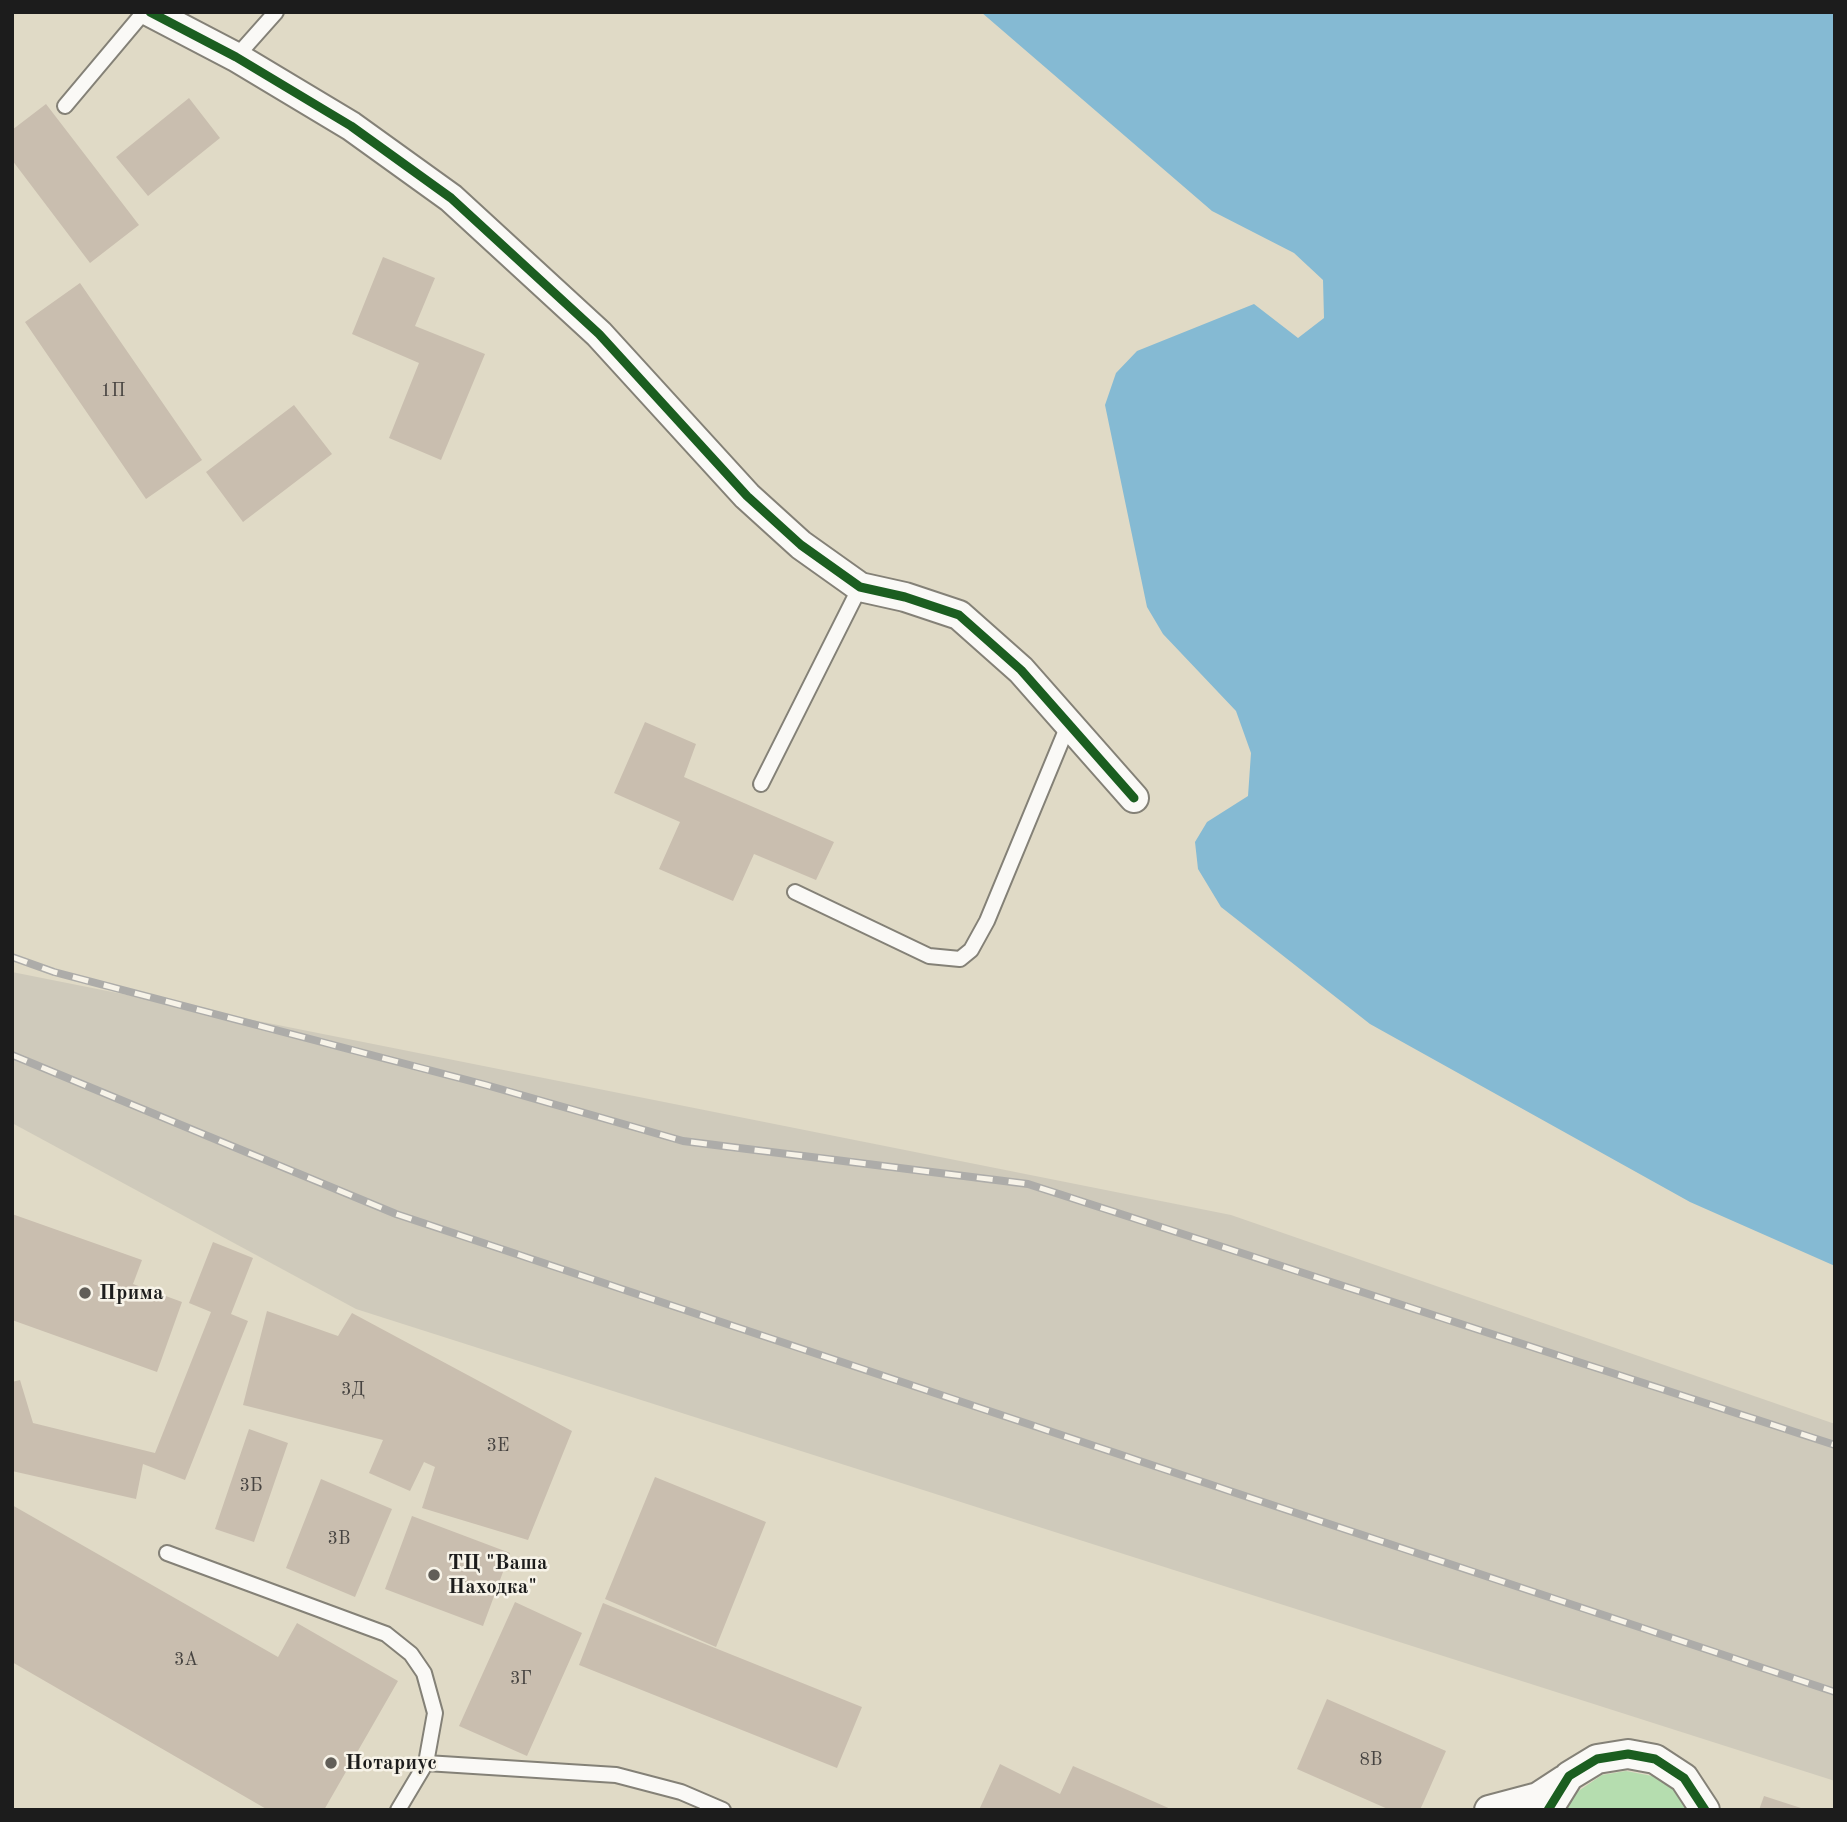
<!DOCTYPE html>
<meta charset="utf-8">
<style>
body{margin:0}
#map{position:relative;width:1847px;height:1822px;overflow:hidden;background:#e0dac6;font-family:"Old Standard TT",serif}
canvas{display:block}
.frame{position:absolute;inset:0;border:14px solid #1c1c1c;pointer-events:none}
</style>
<div id="map">
<canvas width="1847" height="1822"></canvas>
<div class="frame"></div>
</div>
<script>
const c = document.querySelector('canvas').getContext('2d');
c.lineJoin = 'round';
function fillPath(path, color) { c.fillStyle = color; c.fill(path, 'evenodd'); }
const shape = rows => new Path2D(rows.map(r => 'M' + r).join(''));
function stroke(path, color, width, dash) { c.strokeStyle = color; c.lineWidth = width; c.lineCap = dash ? 'butt' : 'round'; c.setLineDash(dash || []); c.stroke(path); }
function label(font, color, halo, rows, align = 'center') {
  c.font = font + ' "Old Standard TT",serif'; c.lineWidth = 5; c.setLineDash([]); c.textBaseline = 'middle'; c.strokeStyle = halo; c.fillStyle = color; for (const [text, x, y, turn = 0] of rows) {
    c.save(); c.translate(x, y); c.rotate((+turn || 0) * Math.PI / 180); c.textAlign = isNaN(turn) ? turn : align; if (halo) c.strokeText(text, 0, 0); c.fillText(text, 0, 0); c.restore();
  }
}
const industrial = shape([
 [12,972,1231,1215,1835,1424,1835,1781,356,1309,12,1123]
]);
const green = shape([
 [1626,1771,1652,1776,1674,1790,1687,1810,1565,1810,1577,1792,1602,1775]
]);
const water = shape([
 [981,12,1835,12,1835,1266,1690,1202,1370,1024,1221,907,1198,869,1195,842,1207,822,1248,796,1251,753,1236,711,1163,634,1147,607,1105,405,1116,373,1137,351,1254,304,1298,338,1324,318,1323,280,1294,253,1212,211]
]);
const building = shape([
 [189,98,220,138,148,196,116,157],
 [46,104,139,225,90,263,12,160,12,130],
 [383,257,435,278,415,326,485,354,441,460,389,438,419,363,352,334],
 [80,283,202,460,146,499,25,322],
 [294,405,332,454,243,522,206,472],
 [645,722,696,744,684,777,834,842,816,880,754,854,733,901,659,869,680,822,614,793],
 [12,1214,142,1260,133,1284,182,1302,157,1372,12,1320],
 [213,1242,253,1258,231,1314,248,1321,185,1480,143,1464,136,1499,12,1471,12,1382,20,1380,33,1423,155,1453,211,1312,189,1303],
 [267,1311,338,1336,352,1313,572,1431,528,1540,422,1508,435,1467,424,1462,410,1491,369,1473,383,1440,243,1405],
 [249,1429,288,1443,254,1542,215,1529],
 [655,1477,766,1522,716,1647,605,1599],
 [321,1479,392,1509,355,1597,286,1568],
 [12,1505,278,1657,297,1623,398,1681,324,1810,268,1810,12,1662],
 [412,1516,510,1553,483,1626,385,1589],
 [515,1602,582,1633,527,1756,459,1726],
 [603,1603,862,1707,837,1768,579,1665],
 [1327,1699,1446,1751,1420,1810,1390,1810,1297,1769],
 [1000,1764,1060,1794,1073,1766,1173,1810,979,1810],
 [1764,1796,1804,1809,1804,1810,1759,1810]
]);
const service = shape([
 [236,57,276,12],
 [65,106,144,12],
 [761,784,860,587],
 [795,892,929,956,960,959,971,950,987,921,1069,723],
 [167,1553,386,1634,411,1654,424,1673,435,1713,426,1763,398,1810],
 [426,1763,616,1775,681,1792,723,1810]
]);
const minor = shape([
 [150,12,236,57,351,126,451,198,599,334,747,496,801,545,860,587,905,597,959,615,1021,670,1134,798],
 [1489,1810,1538,1797,1564,1780],
 [1548,1810,1569,1776,1597,1759,1628,1754,1655,1759,1684,1778,1705,1810]
]);
const rail = shape([
 [12,957,54,972,486,1085,683,1141,1028,1184,1835,1445],
 [12,1055,396,1214,1835,1692]
]);
const cycleway = shape([
 [150,12,236,57,351,126,451,198,599,334,747,496,801,545,860,587,905,597,959,615,1021,670,1134,798],
 [1548,1810,1569,1776,1597,1759,1628,1754,1655,1759,1684,1778,1705,1810]
]);
const markers = [
 [85,1293,7,"#615e58"],
 [434,1575,7,"#615e58"],
 [331,1763,7,"#615e58"]
];
const numberNames = [
 ["1П",113,391],
 ["3Д",353,1390],
 ["3Е",498,1446],
 ["3Б",251,1486],
 ["3В",339,1539],
 ["3А",186,1660],
 ["3Г",521,1679],
 ["8В",1371,1760]
];
const poiNames = [
 ["Прима",99,1293],
 ["ТЦ \"Ваша",448,1563],
 ["Находка\"",448,1587],
 ["Нотариус",345,1763]
];
fillPath(industrial, '#cfcabb');
fillPath(green, '#b5ddaf');
fillPath(water, '#85bad3');
fillPath(building, '#c9beaf');
stroke(service, '#848177', 18);
stroke(minor, '#848177', 32);
stroke(service, '#faf9f6', 14);
stroke(minor, '#faf9f6', 28);
stroke(rail, '#adaca9', 8);
stroke(rail, '#f7f3e8', 5, [16]);
stroke(cycleway, '#1b5e20', 9);
for (const [x, y, r, color] of markers) { const dot = new Path2D(); dot.arc(x, y, r, 0, 2 * Math.PI); c.fillStyle = color; c.fill(dot); stroke(dot, '#f7f3e8', 2.5); }
label('18px', '#474441', null, numberNames);
label('bold 21px', '#1c1c1c', '#f7f3e8', poiNames, 'left');
</script>
